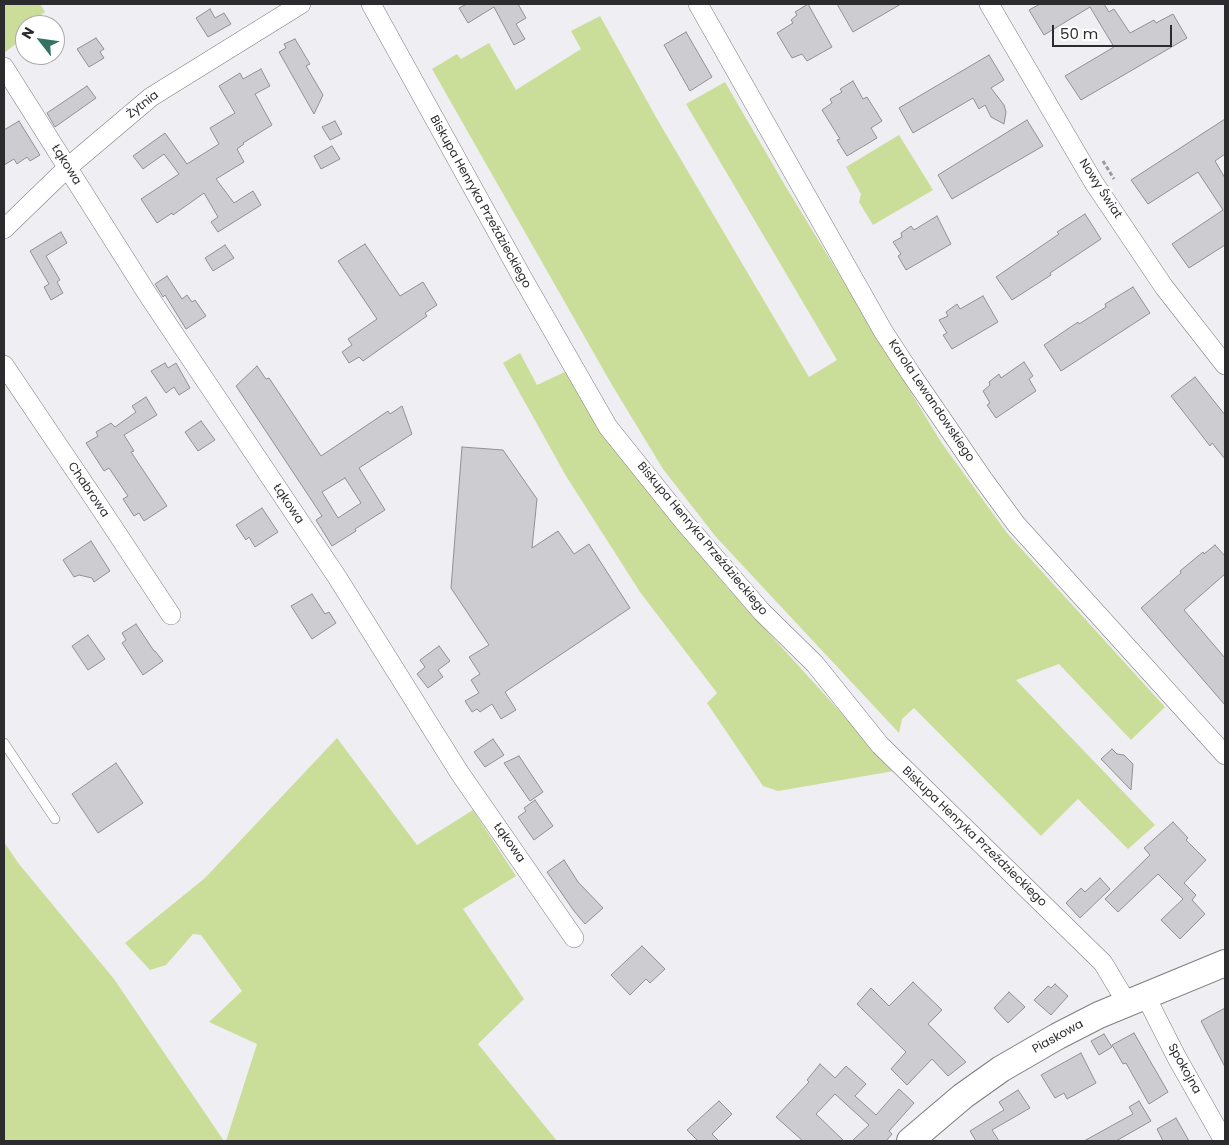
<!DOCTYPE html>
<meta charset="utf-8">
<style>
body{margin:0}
#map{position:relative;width:1229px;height:1145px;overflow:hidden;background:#eeeef3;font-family:Poppins,sans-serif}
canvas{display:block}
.frame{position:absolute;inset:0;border:5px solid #2c2c2e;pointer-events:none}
.north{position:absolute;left:15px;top:15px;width:50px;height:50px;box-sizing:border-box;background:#fff;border:1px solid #ababab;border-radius:50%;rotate:300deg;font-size:14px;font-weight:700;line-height:20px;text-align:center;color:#2c2c2e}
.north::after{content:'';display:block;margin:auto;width:18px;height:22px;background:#327362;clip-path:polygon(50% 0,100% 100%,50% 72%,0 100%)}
.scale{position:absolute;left:1052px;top:25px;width:120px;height:22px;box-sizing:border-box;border:2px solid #2c2c2e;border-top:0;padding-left:6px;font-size:15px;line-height:18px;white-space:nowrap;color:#2c2c2e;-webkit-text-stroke:4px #fff;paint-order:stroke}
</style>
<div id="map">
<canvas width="1229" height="1145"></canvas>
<div class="frame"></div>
<div class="north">N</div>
<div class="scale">50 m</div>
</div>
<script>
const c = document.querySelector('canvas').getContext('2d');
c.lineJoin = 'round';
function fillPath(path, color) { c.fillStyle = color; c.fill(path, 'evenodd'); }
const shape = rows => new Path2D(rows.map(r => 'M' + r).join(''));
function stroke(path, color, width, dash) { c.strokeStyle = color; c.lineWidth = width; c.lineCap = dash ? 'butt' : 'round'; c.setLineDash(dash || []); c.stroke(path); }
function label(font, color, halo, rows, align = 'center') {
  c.font = font + ' Poppins,sans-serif'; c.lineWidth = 4.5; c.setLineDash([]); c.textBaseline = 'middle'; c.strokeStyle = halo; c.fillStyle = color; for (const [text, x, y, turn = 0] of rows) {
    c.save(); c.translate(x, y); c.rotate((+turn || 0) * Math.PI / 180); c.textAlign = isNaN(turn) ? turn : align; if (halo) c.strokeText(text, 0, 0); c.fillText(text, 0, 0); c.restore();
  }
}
const green = shape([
 [4,4,40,4,45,12,28,25,25,25,23,29,25,37,4,53],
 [600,16,657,119,809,377,837,360,686,104,725,82,783,182,941,442,1007,533,1165,707,1131,740,1059,664,1016,680,1155,825,1128,849,1078,799,1041,836,914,708,902,719,899,733,716,537,663,469,612,385,432,69,457,54,461,59,489,43,516,90,581,49,571,31],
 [899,135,933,190,873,225,859,202,861,194,846,167],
 [520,353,537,385,569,370,612,443,661,509,727,587,894,771,778,791,763,786,707,703,717,693,640,592,566,476,503,363],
 [337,738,417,845,473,810,516,876,463,909,524,999,478,1044,557,1141,226,1141,257,1044,209,1022,242,991,201,935,193,934,166,965,150,970,125,943,205,878],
 [4,842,19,864,114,979,224,1141,4,1141]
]);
const building = shape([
 [467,4,518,4,526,18,516,24,525,39,514,45,494,7,468,23,459,8,467,4],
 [808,4,832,47,807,61,802,54,792,58,777,33,793,23,791,20,797,15,795,12,808,4],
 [837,4,901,4,853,32,837,4],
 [1040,4,1104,4,1109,12,1114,9,1130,33,1154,20,1156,23,1173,14,1187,38,1081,100,1065,76,1114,47,1090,7,1044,35,1029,10,1040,4],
 [210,9,215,18,224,13,231,24,208,37,196,18,210,9],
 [686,32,712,77,690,91,664,45,686,32],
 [96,38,104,49,100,52,104,58,89,67,77,49,96,38],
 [295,39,310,64,306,66,323,95,314,114,279,52,286,48,284,44,295,39],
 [989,55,1004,80,991,88,1004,105,1006,112,1004,124,991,117,985,105,979,109,973,98,913,133,899,108,989,55],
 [261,69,270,86,255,94,272,125,243,143,244,144,237,149,244,162,216,179,234,203,253,191,261,205,218,232,211,222,218,217,204,193,173,215,172,213,157,223,141,199,179,174,164,154,143,169,133,156,165,133,187,164,219,144,210,128,235,113,219,86,240,73,243,79,261,69],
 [853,81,863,99,867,97,882,121,871,128,877,138,847,156,837,140,840,139,822,110,832,103,830,99,842,92,840,89,853,81],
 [87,86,96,98,55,127,47,113,87,86],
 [1225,119,1225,154,1215,161,1225,178,1225,245,1189,268,1172,244,1223,210,1198,172,1148,204,1131,180,1225,119],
 [1027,120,1043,146,952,199,938,175,1027,120],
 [19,121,40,155,30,161,27,157,17,164,14,159,4,165,4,130,19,121],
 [335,121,342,134,330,140,322,127,335,121],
 [332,146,340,159,321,169,314,156,332,146],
 [1085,214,1101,239,1050,273,1051,275,1012,300,996,277,1059,234,1057,232,1085,214],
 [937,216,951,244,906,270,898,256,901,254,893,242,902,237,901,233,911,226,914,230,937,216],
 [61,232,67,243,46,256,60,280,57,282,63,293,51,300,44,287,49,284,30,251,61,232],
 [365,244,400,296,423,282,437,305,425,313,427,316,363,361,359,357,349,363,342,352,352,345,348,339,377,319,338,261,365,244],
 [225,245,234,258,213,271,205,258,225,245],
 [167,276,182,299,187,295,192,302,195,300,206,316,186,329,165,295,163,297,155,284,167,276],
 [1133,287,1150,313,1061,371,1044,345,1078,322,1079,324,1106,307,1105,304,1133,287],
 [983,296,998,322,952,349,943,335,947,333,939,320,948,316,946,312,957,304,960,309,983,296],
 [1024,362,1033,376,1029,379,1036,391,996,418,987,405,990,403,983,391,990,385,989,382,999,374,1001,378,1024,362],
 [165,363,168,368,176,363,190,388,179,395,174,387,166,393,151,371,165,363],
 [257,366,266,379,269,378,321,456,388,411,390,414,402,406,412,434,359,468,385,510,355,529,356,531,332,546,316,520,322,516,236,386,257,366],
 [345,478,361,503,338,518,322,492,345,478],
 [1195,377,1225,415,1225,459,1212,443,1210,446,1171,396,1195,377],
 [146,397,157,415,124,435,134,451,131,452,167,506,144,521,139,513,134,516,123,499,128,496,109,468,104,471,86,443,98,436,96,432,111,423,115,427,136,412,132,406,146,397],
 [201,421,215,440,198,451,185,432,201,421],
 [462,447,503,450,537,499,532,548,558,531,574,554,589,544,630,608,505,692,516,710,501,719,492,704,480,712,477,709,472,712,465,701,479,693,471,680,480,674,469,657,489,645,451,588,462,447],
 [262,508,278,532,255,547,249,537,246,540,236,525,262,508],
 [91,541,110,571,94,582,92,578,79,575,74,577,63,560,91,541],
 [1215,545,1225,556,1225,574,1184,610,1225,658,1225,705,1141,608,1181,573,1180,571,1203,552,1204,554,1215,545],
 [312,594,325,614,329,612,336,623,312,639,291,606,312,594],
 [136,624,154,651,155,651,163,661,143,675,122,643,126,640,122,633,136,624],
 [88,635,105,659,88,670,72,646,88,635],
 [439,646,450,661,438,670,443,677,428,688,417,674,425,667,420,660,439,646],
 [493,739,504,755,485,767,474,752,493,739],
 [1112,749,1117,754,1124,755,1133,764,1131,790,1101,759,1112,749],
 [519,756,543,792,530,801,504,763,519,756],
 [116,763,143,803,98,833,72,794,116,763],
 [535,800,553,826,534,840,518,817,526,811,524,808,535,800],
 [1173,822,1188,838,1186,840,1206,860,1184,883,1196,895,1192,900,1205,914,1180,939,1161,920,1183,899,1158,874,1118,912,1105,899,1150,855,1144,848,1173,822],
 [564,860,578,882,603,908,585,924,574,911,547,872,564,860],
 [1100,878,1110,889,1080,918,1066,903,1081,888,1085,892,1100,878],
 [642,946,665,969,650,983,646,979,630,995,611,975,642,946],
 [913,982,942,1010,928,1024,966,1062,948,1076,932,1059,907,1085,891,1069,906,1052,857,1004,871,988,889,1006,913,982],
 [1055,984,1068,996,1051,1015,1034,1000,1048,986,1051,988,1055,984],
 [1009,992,1025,1007,1008,1023,994,1008,1009,992],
 [1225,1008,1225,1067,1201,1021,1225,1008],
 [1134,1033,1168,1092,1149,1104,1126,1063,1123,1064,1112,1045,1134,1033],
 [1104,1034,1112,1047,1099,1055,1091,1041,1104,1034],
 [1081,1053,1096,1083,1067,1099,1064,1093,1055,1098,1041,1075,1081,1053],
 [820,1064,835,1078,846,1066,866,1084,855,1096,876,1115,899,1089,914,1103,889,1131,892,1134,886,1141,852,1141,869,1125,835,1094,816,1114,844,1141,803,1141,776,1117,809,1082,807,1080,820,1064],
 [1018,1090,1030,1108,992,1130,999,1141,976,1141,970,1131,1004,1110,999,1102,1018,1090],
 [719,1101,732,1114,712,1134,719,1141,698,1141,687,1130,719,1101],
 [1139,1101,1151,1121,1116,1141,1084,1141,1133,1114,1129,1107,1139,1101],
 [1176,1118,1189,1141,1163,1141,1157,1129,1176,1118]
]);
const path = shape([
 [1103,161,1114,179]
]);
const lane = shape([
 [4,743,55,819]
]);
const street = shape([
 [371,4,522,277,608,427,685,523,762,612,815,664,880,745,1103,963,1127,1003],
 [698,4,883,331,911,374,983,479,1016,524,1225,755],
 [989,4,1094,183,1164,287,1225,365],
 [4,67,148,295,337,577,459,772,574,938],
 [4,229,67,168,151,97,301,4],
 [4,365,95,500,171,615],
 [1145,995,1177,1058,1224,1141]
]);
const secondary = shape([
 [910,1141,963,1096,1001,1069,1058,1036,1099,1015,1225,963]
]);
const streetNames = [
 ["Żytnia",143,105,-38],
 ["Łąkowa",66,165,58],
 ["Nowy Świat",1100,189,57],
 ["Biskupa Henryka Przeździeckiego",480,202,61],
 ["Karola Lewandowskiego",931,401,56],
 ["Chabrowa",88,490,56],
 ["Łąkowa",288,504,56],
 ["Biskupa Henryka Przeździeckiego",702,539,50],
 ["Biskupa Henryka Przeździeckiego",974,837,44],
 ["Łąkowa",509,843,55],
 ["Piaskowa",1058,1037,-29],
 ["Spokojna",1184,1069,61]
];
fillPath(green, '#cbde99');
fillPath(building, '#ccccd1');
stroke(building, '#909095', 1);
stroke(lane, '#7d7d82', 10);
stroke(street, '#7d7d82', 20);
stroke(secondary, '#7d7d82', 28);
stroke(path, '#9a9a9e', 3, [4, 2.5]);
stroke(lane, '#fff', 9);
stroke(street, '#fff', 19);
stroke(secondary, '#fff', 26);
label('12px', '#2c2c2e', '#fff', streetNames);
</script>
